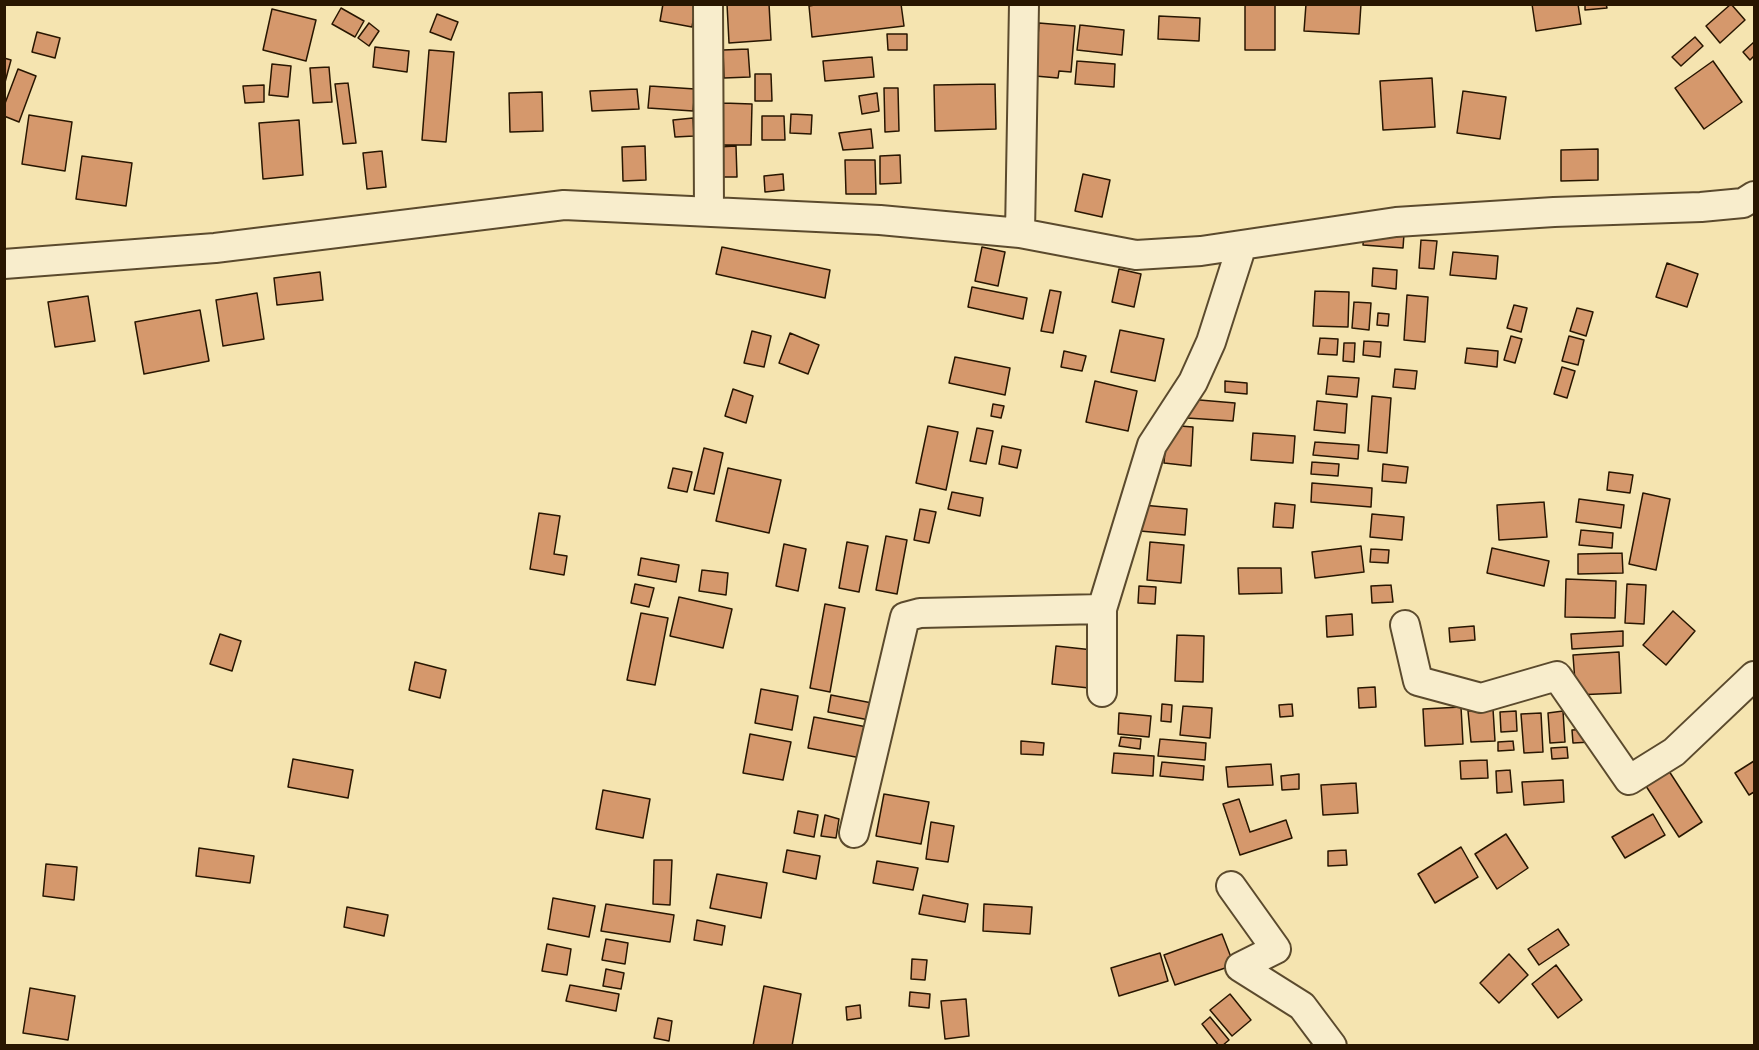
<!DOCTYPE html>
<style>
body{margin:0}
#map{position:relative;width:1759px;height:1050px;overflow:hidden;background:#f5e4b0;font-family:"Libre Bodoni",serif}
canvas{display:block}
.frame{position:absolute;inset:0;border:6px solid #281601;pointer-events:none}
</style>
<div id="map">
<canvas width="1759" height="1050"></canvas>
<div class="frame"></div>
</div>
<script>
const c = document.querySelector('canvas').getContext('2d');
c.lineJoin = 'round';
function fillPath(path, color) { c.fillStyle = color; c.fill(path, 'evenodd'); }
const shape = rows => new Path2D(rows.map(r => 'M' + r).join(''));
function stroke(path, color, width, dash) { c.strokeStyle = color; c.lineWidth = width; c.lineCap = dash ? 'butt' : 'round'; c.setLineDash(dash || []); c.stroke(path); }
const building = shape([
 [663,4,696,4,692,27,660,21,663,4],
 [727,4,769,4,771,40,729,43,727,4],
 [820,4,901,4,904,26,812,37,809,6,820,4],
 [1245,4,1275,4,1275,50,1245,50,1245,4],
 [1306,4,1361,4,1359,34,1304,31,1306,4],
 [1532,4,1578,4,1581,24,1536,31,1532,4],
 [1585,4,1606,4,1607,8,1585,10,1585,4],
 [1731,4,1745,20,1720,43,1706,26,1731,4],
 [341,8,364,21,355,37,332,24,341,8],
 [272,9,316,20,306,61,263,50,272,9],
 [437,14,458,22,451,40,430,32,437,14],
 [1159,16,1200,18,1199,41,1158,39,1159,16],
 [369,23,379,31,369,46,358,38,369,23],
 [1039,23,1075,26,1071,72,1059,71,1058,78,1035,76,1039,23],
 [1080,25,1124,30,1122,55,1077,50,1080,25],
 [37,32,60,38,55,58,32,52,37,32],
 [887,34,907,34,907,50,888,50,887,34],
 [1695,37,1703,46,1681,66,1672,57,1695,37],
 [1754,42,1754,56,1750,60,1743,52,1754,42],
 [375,47,409,51,407,72,373,67,375,47],
 [748,49,750,77,724,78,723,50,748,49],
 [429,50,454,52,446,142,422,140,429,50],
 [872,57,874,77,825,81,823,61,872,57],
 [4,58,11,60,4,86,4,58],
 [1077,61,1115,64,1114,87,1075,84,1077,61],
 [1713,61,1742,102,1704,129,1675,88,1713,61],
 [272,64,291,66,288,97,269,95,272,64],
 [329,67,332,102,313,103,310,68,329,67],
 [18,69,36,76,19,122,4,116,4,106,18,69],
 [755,74,771,74,772,101,755,101,755,74],
 [1432,78,1435,127,1383,130,1380,81,1432,78],
 [348,83,356,143,343,144,335,84,348,83],
 [995,84,996,129,935,131,934,85,995,84],
 [264,85,264,102,245,103,243,86,264,85],
 [650,86,695,89,693,111,648,108,650,86],
 [884,88,898,88,899,131,885,132,884,88],
 [637,89,639,109,592,111,590,91,637,89],
 [1463,91,1506,97,1500,139,1457,133,1463,91],
 [542,92,543,131,510,132,509,93,542,92],
 [877,93,879,111,862,114,859,96,877,93],
 [723,103,752,104,751,145,721,145,723,103],
 [791,114,812,115,811,134,790,133,791,114],
 [29,115,72,122,65,171,22,164,29,115],
 [762,116,784,116,785,140,762,140,762,116],
 [693,118,694,136,675,137,673,120,693,118],
 [299,120,303,175,263,179,259,123,299,120],
 [871,129,873,148,843,150,839,133,871,129],
 [645,146,646,180,623,181,622,147,645,146],
 [736,146,737,177,719,177,718,147,736,146],
 [1598,149,1598,180,1561,181,1561,150,1598,149],
 [382,151,386,187,367,189,363,153,382,151],
 [900,155,901,183,880,184,880,156,900,155],
 [82,156,132,163,126,206,76,199,82,156],
 [845,160,875,160,876,194,846,194,845,160],
 [783,174,784,190,765,192,764,176,783,174],
 [1083,174,1110,180,1102,217,1075,211,1083,174],
 [1364,231,1404,234,1403,248,1363,245,1364,231],
 [1421,240,1437,241,1434,269,1419,268,1421,240],
 [722,247,830,270,825,298,716,274,722,247],
 [982,247,1005,252,998,286,975,281,982,247],
 [1453,252,1498,256,1496,279,1450,275,1453,252],
 [1667,263,1698,274,1687,307,1656,297,1667,263],
 [1373,268,1397,270,1396,289,1372,286,1373,268],
 [1119,269,1141,274,1134,307,1112,302,1119,269],
 [320,272,323,300,277,305,274,278,320,272],
 [972,287,1027,298,1023,319,968,307,972,287],
 [1050,290,1061,292,1053,333,1041,331,1050,290],
 [1315,291,1349,292,1348,327,1313,326,1315,291],
 [257,293,264,339,223,346,216,300,257,293],
 [1407,295,1428,297,1425,342,1404,340,1407,295],
 [88,296,95,341,55,347,48,302,88,296],
 [1354,302,1371,303,1369,330,1352,328,1354,302],
 [1514,305,1527,308,1521,332,1507,328,1514,305],
 [1577,308,1593,312,1586,336,1570,331,1577,308],
 [200,310,209,361,144,374,135,322,200,310],
 [1378,313,1389,314,1388,326,1377,325,1378,313],
 [1120,330,1164,339,1155,381,1111,372,1120,330],
 [752,331,771,336,764,367,744,363,752,331],
 [790,333,819,345,808,374,779,363,790,333],
 [1511,336,1522,339,1515,363,1504,360,1511,336],
 [1569,336,1584,340,1578,365,1562,361,1569,336],
 [1320,338,1338,339,1337,355,1318,354,1320,338],
 [1364,341,1381,342,1380,357,1363,355,1364,341],
 [1344,343,1355,343,1354,362,1343,361,1344,343],
 [1467,348,1498,351,1497,367,1465,363,1467,348],
 [1064,351,1086,356,1082,371,1061,367,1064,351],
 [955,357,1010,368,1005,395,949,383,955,357],
 [1562,367,1575,371,1567,398,1554,394,1562,367],
 [1395,369,1417,371,1415,389,1393,387,1395,369],
 [1328,376,1359,378,1357,397,1326,394,1328,376],
 [1095,381,1137,391,1128,431,1086,422,1095,381],
 [1225,381,1247,383,1247,394,1225,392,1225,381],
 [733,389,753,396,746,423,725,416,733,389],
 [1372,396,1391,398,1387,453,1368,451,1372,396],
 [1188,399,1235,403,1233,421,1187,418,1188,399],
 [1317,401,1347,404,1345,433,1314,430,1317,401],
 [993,404,1004,406,1001,418,991,416,993,404],
 [1167,425,1193,427,1191,466,1164,463,1167,425],
 [928,426,958,432,946,490,916,483,928,426],
 [977,428,993,431,986,464,970,461,977,428],
 [1253,433,1295,436,1293,463,1251,460,1253,433],
 [1315,442,1359,445,1358,459,1313,455,1315,442],
 [1002,446,1021,450,1017,468,999,464,1002,446],
 [704,448,723,453,714,494,694,490,704,448],
 [1312,462,1339,464,1338,476,1311,474,1312,462],
 [1383,464,1408,467,1406,483,1382,481,1383,464],
 [673,468,692,472,687,492,668,488,673,468],
 [728,468,781,480,769,533,716,521,728,468],
 [1609,472,1633,475,1630,493,1607,490,1609,472],
 [1312,483,1372,488,1371,507,1311,502,1312,483],
 [952,492,983,498,980,516,948,509,952,492],
 [1643,493,1670,499,1656,570,1629,564,1643,493],
 [1579,499,1624,505,1621,528,1576,522,1579,499],
 [1544,502,1547,537,1499,540,1497,505,1544,502],
 [1275,503,1295,505,1293,528,1273,527,1275,503],
 [1142,505,1187,509,1185,535,1140,531,1142,505],
 [920,509,936,512,929,543,914,540,920,509],
 [539,513,560,516,554,554,567,556,564,575,530,569,539,513],
 [1372,514,1404,517,1402,540,1370,537,1372,514],
 [1581,530,1613,533,1612,548,1579,545,1581,530],
 [886,536,907,540,897,594,876,590,886,536],
 [847,542,868,546,859,592,839,588,847,542],
 [1150,542,1184,545,1181,583,1147,580,1150,542],
 [784,544,806,549,798,591,776,586,784,544],
 [1361,546,1364,572,1315,578,1312,552,1361,546],
 [1492,548,1549,561,1544,586,1487,573,1492,548],
 [1371,549,1389,550,1388,563,1370,562,1371,549],
 [1622,553,1623,573,1578,574,1578,554,1622,553],
 [641,558,679,565,676,582,638,575,641,558],
 [1238,568,1281,568,1282,593,1239,594,1238,568],
 [702,570,728,573,726,595,699,591,702,570],
 [1566,579,1616,581,1615,618,1565,617,1566,579],
 [635,584,654,588,649,607,631,603,635,584],
 [1627,584,1646,585,1644,624,1625,623,1627,584],
 [1391,585,1393,602,1372,603,1371,586,1391,585],
 [1139,586,1156,587,1155,604,1138,603,1139,586],
 [679,597,732,609,723,648,670,636,679,597],
 [825,604,845,608,830,692,810,688,825,604],
 [1673,611,1695,631,1666,665,1643,645,1673,611],
 [641,613,668,618,655,685,627,680,641,613],
 [1352,614,1353,635,1327,637,1326,616,1352,614],
 [1474,626,1475,640,1450,642,1449,628,1474,626],
 [1623,631,1623,646,1572,649,1571,634,1623,631],
 [220,634,241,641,232,671,210,664,220,634],
 [1177,635,1204,636,1203,682,1175,681,1177,635],
 [1056,646,1093,650,1089,688,1052,684,1056,646],
 [1619,652,1621,693,1576,695,1573,655,1619,652],
 [415,662,446,670,440,698,409,690,415,662],
 [1375,687,1376,707,1359,708,1358,688,1375,687],
 [761,689,798,696,792,730,755,723,761,689],
 [831,695,872,703,869,720,828,712,831,695],
 [1162,704,1172,705,1171,722,1161,721,1162,704],
 [1292,704,1293,716,1280,717,1279,705,1292,704],
 [1183,706,1212,708,1210,738,1180,735,1183,706],
 [1461,707,1463,744,1425,746,1423,709,1461,707],
 [1493,709,1495,741,1471,742,1468,711,1493,709],
 [1516,711,1517,731,1501,732,1500,712,1516,711],
 [1563,711,1565,742,1550,743,1548,713,1563,711],
 [1119,713,1151,716,1149,737,1118,734,1119,713],
 [1541,713,1543,752,1524,753,1521,714,1541,713],
 [814,717,867,727,861,758,808,748,814,717],
 [1590,729,1591,742,1573,743,1572,730,1590,729],
 [750,734,791,742,783,780,743,773,750,734],
 [1121,737,1141,739,1140,749,1119,746,1121,737],
 [1160,739,1206,743,1205,760,1158,756,1160,739],
 [1021,741,1044,743,1043,755,1021,754,1021,741],
 [1513,741,1514,750,1498,751,1498,742,1513,741],
 [1567,747,1568,758,1552,759,1551,748,1567,747],
 [1114,753,1154,756,1153,776,1112,773,1114,753],
 [293,759,353,770,348,798,288,787,293,759],
 [1487,760,1488,778,1461,779,1460,761,1487,760],
 [1754,761,1754,792,1749,795,1735,773,1754,761],
 [1162,762,1204,766,1203,780,1160,776,1162,762],
 [1271,764,1273,785,1228,787,1226,767,1271,764],
 [1667,768,1702,822,1679,837,1644,783,1667,768],
 [1510,770,1512,792,1497,793,1496,771,1510,770],
 [1299,774,1299,789,1282,790,1281,776,1299,774],
 [1563,780,1564,802,1524,805,1522,782,1563,780],
 [1356,783,1358,813,1323,815,1321,785,1356,783],
 [603,790,650,799,643,838,596,829,603,790],
 [884,794,929,802,921,844,876,836,884,794],
 [1239,799,1250,832,1286,820,1292,838,1240,855,1223,804,1239,799],
 [798,811,818,815,814,837,794,833,798,811],
 [1653,814,1665,835,1625,858,1612,837,1653,814],
 [825,815,839,819,836,838,821,836,825,815],
 [931,822,954,826,948,862,926,859,931,822],
 [1506,834,1528,868,1497,889,1475,854,1506,834],
 [1461,847,1478,877,1435,903,1418,874,1461,847],
 [199,848,254,856,250,883,196,876,199,848],
 [787,850,820,856,816,879,783,872,787,850],
 [1346,850,1347,865,1328,866,1328,851,1346,850],
 [654,860,672,860,670,905,653,904,654,860],
 [877,861,918,868,913,890,873,883,877,861],
 [46,864,77,867,74,900,43,896,46,864],
 [717,874,767,883,761,918,710,908,717,874],
 [923,895,968,904,965,922,919,914,923,895],
 [553,898,595,906,589,937,548,929,553,898],
 [606,904,674,915,670,942,601,931,606,904],
 [984,904,1032,907,1030,934,983,931,984,904],
 [347,907,388,915,384,936,344,927,347,907],
 [697,920,725,926,722,945,694,940,697,920],
 [1558,929,1569,945,1539,965,1528,949,1558,929],
 [1222,934,1234,965,1175,985,1164,955,1222,934],
 [606,939,628,943,625,964,602,960,606,939],
 [547,944,571,949,567,975,542,971,547,944],
 [1160,953,1168,981,1119,996,1111,968,1160,953],
 [1509,954,1528,975,1499,1003,1480,983,1509,954],
 [912,959,927,960,925,980,911,979,912,959],
 [1556,965,1582,1000,1558,1018,1532,984,1556,965],
 [606,969,624,973,621,989,603,986,606,969],
 [570,985,619,994,616,1011,566,1001,570,985],
 [764,986,801,994,792,1046,753,1046,764,986],
 [30,988,75,996,68,1040,23,1033,30,988],
 [910,992,930,994,929,1008,909,1006,910,992],
 [1230,994,1251,1020,1232,1036,1210,1010,1230,994],
 [966,999,969,1036,945,1039,941,1001,966,999],
 [860,1005,861,1018,847,1020,846,1007,860,1005],
 [1210,1017,1229,1040,1222,1046,1219,1046,1202,1024,1210,1017],
 [658,1018,672,1021,669,1041,654,1038,658,1018]
]);
const minor = shape([
 [708,4,709,211],
 [1020,233,1024,4],
 [4,264,215,248,564,205,880,220,1020,233,1136,255,1201,251,1396,222,1554,212,1701,207,1743,203,1754,196],
 [1405,625,1418,681,1481,698,1557,676,1629,780,1674,752,1754,676],
 [1102,692,1102,609,1152,445,1193,382,1211,342,1242,245],
 [854,833,905,617,920,613,1102,609],
 [1231,886,1276,949,1240,967,1302,1006,1332,1046]
]);
fillPath(building, '#d5986c');
stroke(building, '#281601', 1.5);
stroke(minor, '#5b4a2d', 32);
stroke(minor, '#f8edcc', 28);
</script>
